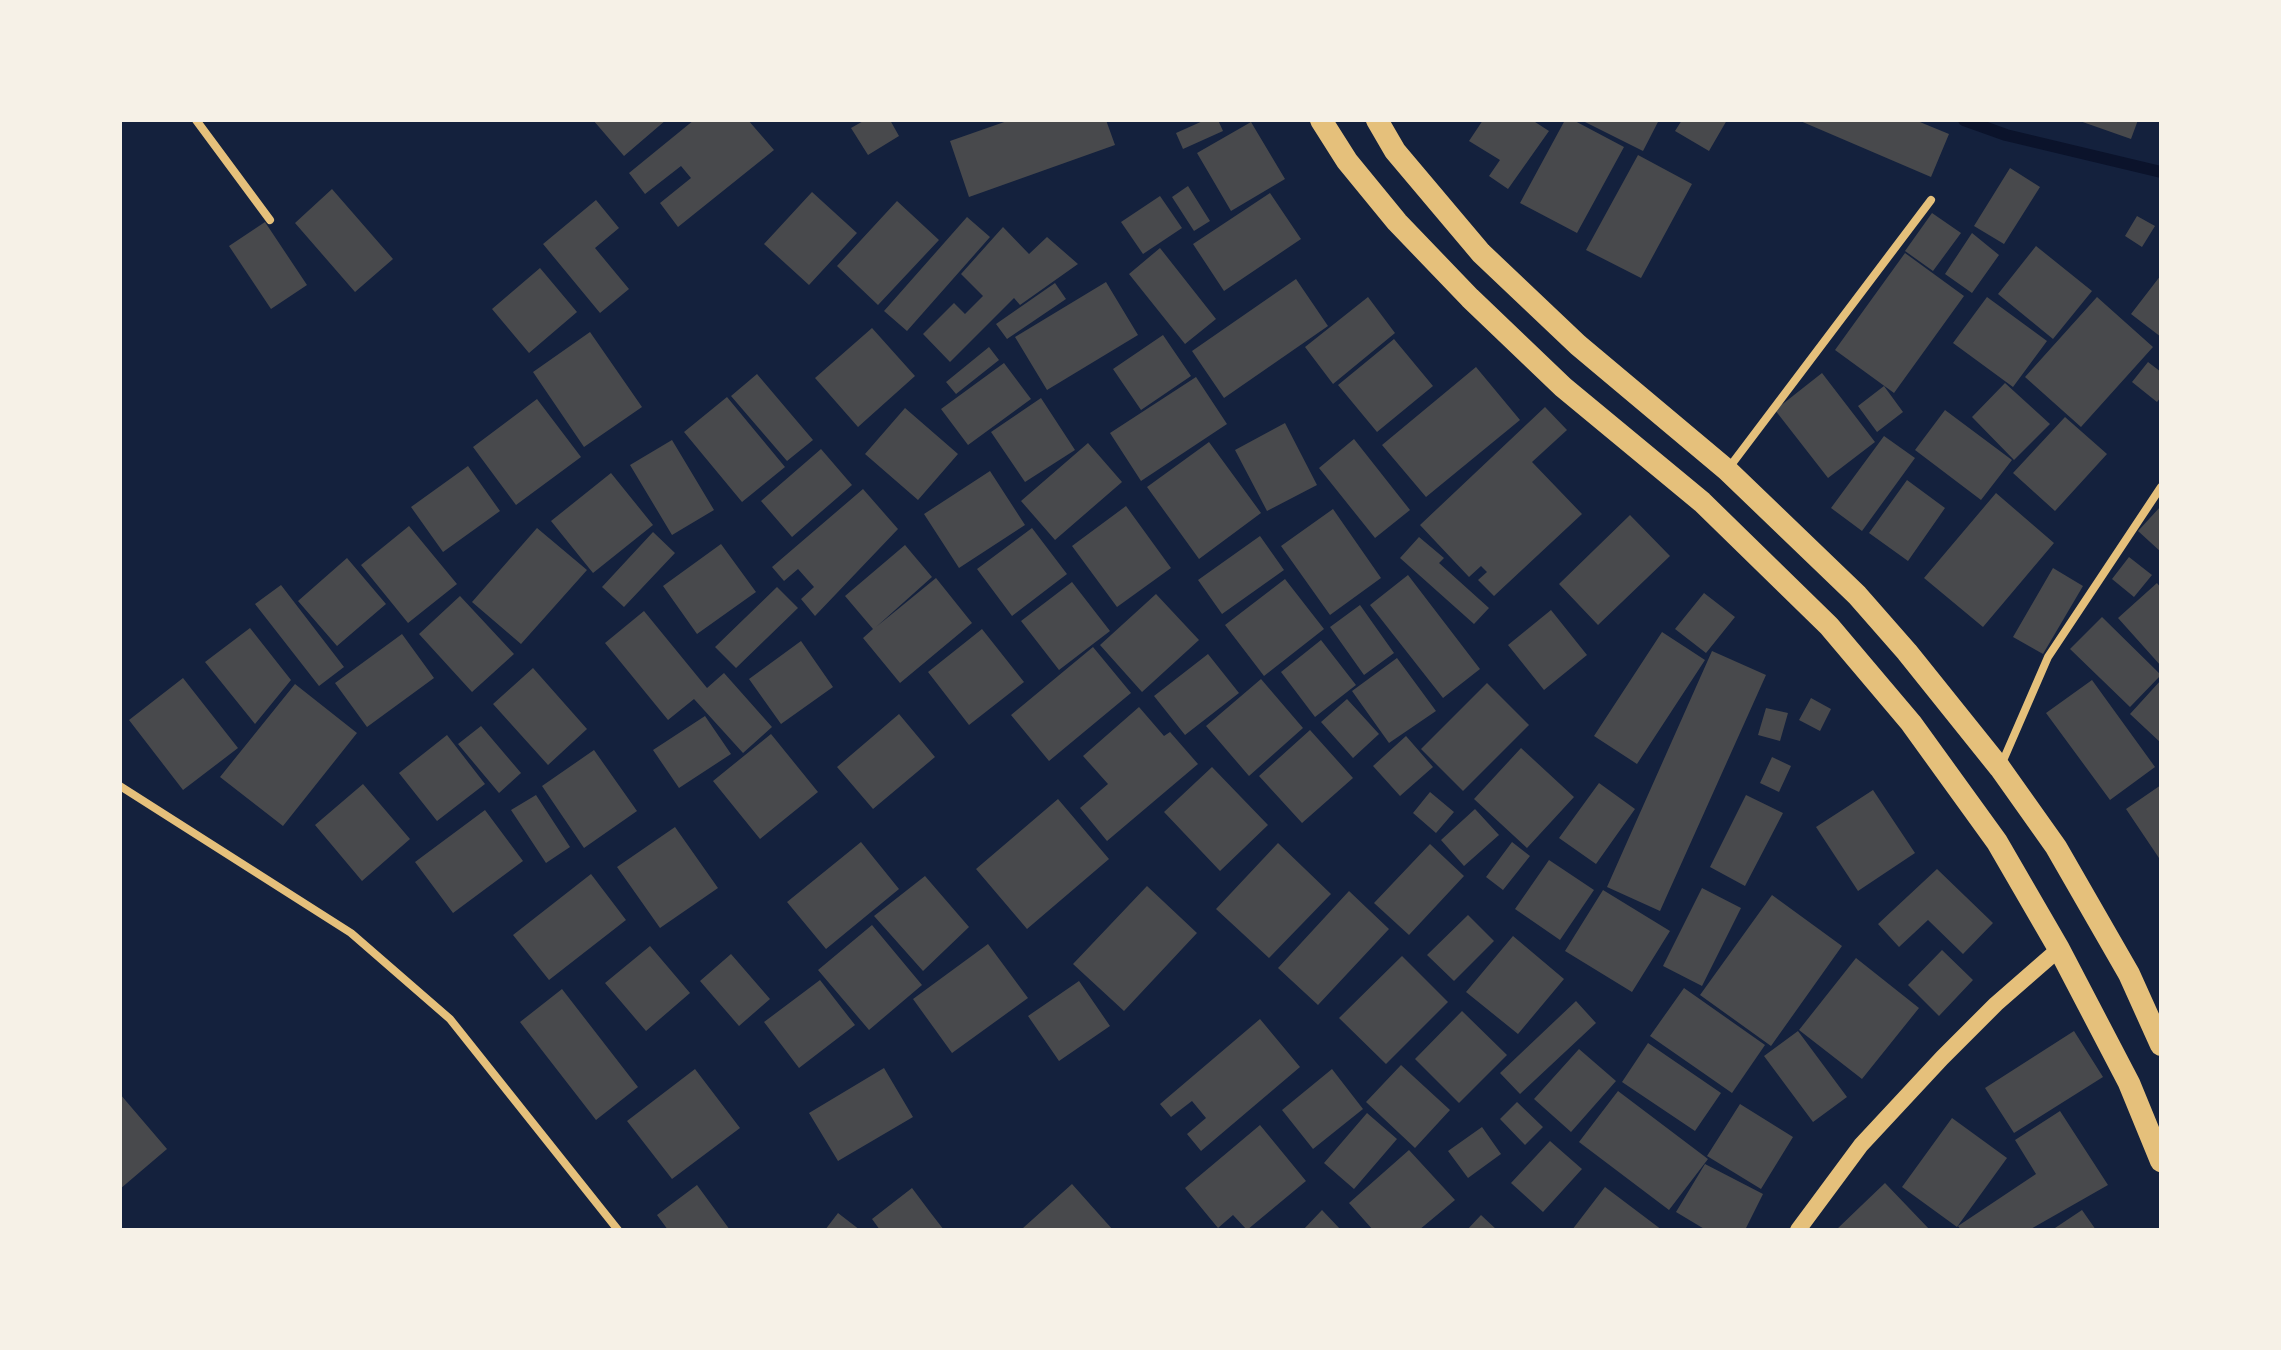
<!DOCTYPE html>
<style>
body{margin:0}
#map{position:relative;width:2281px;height:1350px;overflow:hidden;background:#14213d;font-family:"Roboto Condensed",sans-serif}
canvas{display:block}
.frame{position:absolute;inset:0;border:122px solid #f6f1e7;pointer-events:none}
</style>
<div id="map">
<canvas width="2281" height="1350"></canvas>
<div class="frame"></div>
</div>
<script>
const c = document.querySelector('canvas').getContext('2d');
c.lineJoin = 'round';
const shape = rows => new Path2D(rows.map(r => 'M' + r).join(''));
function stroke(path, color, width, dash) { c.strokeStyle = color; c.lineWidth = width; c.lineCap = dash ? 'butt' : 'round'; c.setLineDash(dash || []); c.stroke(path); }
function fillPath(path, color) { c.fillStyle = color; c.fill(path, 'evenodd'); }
const stream = shape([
 [1964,120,2006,135,2161,172]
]);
const building = shape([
 [593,120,666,120,624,156],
 [694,120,748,120,774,150,678,227,660,203,691,178,681,166,645,194,629,173],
 [865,120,890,120,899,136,868,155,851,128],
 [1010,120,1106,120,1115,145,969,197,950,141],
 [1205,120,1218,120,1223,131,1183,149,1176,133],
 [1483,120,1532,120,1549,131,1508,189,1489,176,1500,160,1469,141],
 [1565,120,1573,120,1624,147,1577,233,1520,203],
 [1581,120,1659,120,1643,151],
 [1682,120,1727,120,1709,151,1675,131],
 [1798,120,1915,120,1949,134,1931,177],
 [2077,120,2138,120,2131,139],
 [1251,122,1285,179,1231,211,1197,153],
 [1638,155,1692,184,1641,278,1586,250],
 [2010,168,2040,187,2004,244,1974,226],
 [1188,186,1210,221,1194,231,1172,197],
 [332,189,393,259,355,292,295,223],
 [812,192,857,233,809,285,764,244],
 [1270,193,1301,239,1224,291,1193,244],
 [1160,196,1182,228,1143,254,1121,222],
 [596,200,619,228,595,248,629,289,600,313,543,244],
 [897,201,939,240,878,305,837,266],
 [1932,213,1961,233,1933,271,1905,251],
 [2137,216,2155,226,2142,247,2125,236],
 [967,217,990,237,907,331,884,311],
 [265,222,307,285,271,309,229,246],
 [1003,227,1029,254,1047,237,1078,264,1020,305,1014,298,950,362,923,334,954,303,965,314,983,296,961,274],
 [1972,233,1999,255,1972,293,1945,274],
 [2036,246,2092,291,2053,339,1998,294],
 [1160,248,1216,319,1185,344,1129,274],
 [1905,253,1964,296,1894,393,1835,350],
 [540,268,577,312,529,353,492,309],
 [2161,275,2161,337,2131,314],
 [1296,279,1328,326,1224,398,1192,351],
 [1106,282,1138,335,1047,390,1015,337],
 [1055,283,1066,299,1007,339,996,324],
 [1368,297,1395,333,1333,384,1305,347],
 [1987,297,2047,341,2013,387,1953,343],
 [2097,297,2153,347,2081,427,2025,377],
 [872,328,915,376,858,427,815,378],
 [590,332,642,407,584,447,533,372],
 [1163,335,1191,376,1141,410,1113,369],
 [1394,339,1433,386,1377,432,1338,385],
 [989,347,999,360,956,394,946,382],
 [2148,362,2161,372,2161,397,2157,402,2132,382],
 [1004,363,1031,399,968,445,941,409],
 [1476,367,1520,420,1426,497,1382,445],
 [1822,373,1875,442,1828,478,1775,410],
 [757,374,813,440,787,461,731,396],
 [1196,377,1227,424,1141,481,1110,433],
 [2005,383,2050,424,2014,460,1972,417],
 [1884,386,1903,412,1877,432,1858,406],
 [727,397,785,467,742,502,684,432],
 [1041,398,1075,450,1025,482,991,432],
 [537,399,581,457,516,505,473,447],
 [1545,407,1567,430,1532,462,1582,514,1494,596,1478,580,1487,572,1481,566,1469,577,1420,525],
 [905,408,958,454,918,500,865,454],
 [1945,410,2012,460,1981,500,1915,450],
 [2065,417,2107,454,2055,511,2013,473],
 [1285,423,1317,485,1267,511,1235,450],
 [1884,436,1915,458,1862,531,1831,508],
 [1354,439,1410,510,1375,538,1319,468],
 [672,440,714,510,672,535,630,465],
 [1209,442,1261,513,1199,559,1147,487],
 [1088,443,1122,482,1055,540,1021,501],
 [821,449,852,485,792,537,761,501],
 [468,466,500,511,443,552,411,507],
 [990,471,1025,525,959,568,924,514],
 [611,473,653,525,593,573,551,521],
 [1907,480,1945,508,1908,561,1869,533],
 [863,489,898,529,815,616,801,599,814,587,798,569,784,581,772,567],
 [1996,493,2054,543,1983,627,1924,578],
 [1126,506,1171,568,1117,607,1072,546],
 [2161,506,2161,552,2138,531],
 [1333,509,1381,578,1330,615,1281,546],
 [1630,515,1670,556,1598,625,1559,584],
 [409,526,457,584,408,623,361,565],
 [537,528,587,570,521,644,472,602],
 [1032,528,1067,574,1012,616,977,569],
 [653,532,675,553,624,607,602,587],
 [1260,536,1284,570,1222,614,1198,580],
 [1419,537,1444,558,1439,563,1489,608,1474,624,1400,558],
 [721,544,756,592,697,634,663,586],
 [905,545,932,577,876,627,936,578,972,623,900,683,863,638,873,629,845,596],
 [2129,557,2152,575,2134,597,2112,579],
 [347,558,386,604,337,646,298,601],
 [2053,568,2083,586,2043,654,2013,637],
 [1408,575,1480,669,1443,698,1370,605],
 [1285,579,1324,629,1264,676,1225,625],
 [1072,582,1110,631,1059,670,1021,621],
 [2157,583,2161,588,2161,666,2118,618],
 [281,585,344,667,319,686,255,604],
 [777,587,798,608,736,668,715,647],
 [1704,593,1735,617,1706,653,1675,629],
 [1156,594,1199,640,1142,692,1100,645],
 [460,596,514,654,472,692,419,634],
 [1360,605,1394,653,1364,675,1330,627],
 [1551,610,1587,655,1544,690,1508,645],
 [644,611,707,688,724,673,772,727,743,753,694,699,668,720,605,643],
 [2102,617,2161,675,2130,707,2070,649],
 [250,628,291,680,255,724,205,662],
 [982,629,1024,682,969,725,928,672],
 [1662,632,1705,660,1637,764,1594,736],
 [402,634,434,678,367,727,335,683],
 [1321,640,1356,685,1315,717,1281,672],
 [801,641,833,687,781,724,749,679],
 [1093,647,1131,693,1049,761,1011,715],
 [1712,651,1766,675,1660,911,1607,887],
 [1208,654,1239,693,1185,735,1154,696],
 [1397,658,1436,711,1389,743,1352,691],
 [533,668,587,729,548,765,493,704],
 [183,678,238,748,183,790,129,720],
 [1261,679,1303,728,1249,776,1206,726],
 [2092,680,2155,767,2110,800,2046,713],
 [2161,680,2161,743,2130,714],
 [1487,683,1529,725,1463,791,1421,749],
 [295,684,357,733,283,826,220,777],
 [1811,698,1831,709,1820,731,1799,720],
 [1347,699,1379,734,1353,758,1321,722],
 [1139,707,1164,736,1170,732,1198,764,1107,841,1080,808,1108,784,1083,756],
 [1766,708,1788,713,1780,741,1758,735],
 [899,714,935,757,873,809,837,767],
 [705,716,731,754,679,788,653,750],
 [481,726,521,773,499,793,458,744],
 [1310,730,1353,778,1302,823,1259,776],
 [771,734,818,792,760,839,713,781],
 [447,735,485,784,437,821,399,773],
 [1406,736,1433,767,1400,796,1373,766],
 [1521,748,1574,797,1527,848,1474,799],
 [594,750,637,811,584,848,542,786],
 [1772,757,1791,766,1779,792,1760,783],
 [1212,767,1268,825,1220,871,1164,812],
 [1599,783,1635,809,1596,864,1559,838],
 [363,784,410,839,362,881,315,825],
 [2161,785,2161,861,2126,809],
 [1873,790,1915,853,1858,891,1816,827],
 [1430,792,1454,812,1436,833,1413,813],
 [536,795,570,847,546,863,511,810],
 [1746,795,1783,813,1745,886,1710,867],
 [1058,799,1109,859,1027,929,976,869],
 [1475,809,1499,835,1464,866,1441,840],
 [485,810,523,861,453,913,415,862],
 [675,827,718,888,660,928,617,867],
 [861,842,899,889,826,949,787,902],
 [1512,842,1530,856,1503,890,1486,877],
 [1278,843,1331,894,1269,958,1216,909],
 [1430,844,1464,876,1409,935,1374,903],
 [1549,860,1594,890,1560,940,1515,909],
 [1937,869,1993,923,1963,954,1928,920,1899,947,1878,924],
 [591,874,626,920,549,980,513,935],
 [925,876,969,927,923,971,874,916],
 [1147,886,1197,933,1124,1011,1073,964],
 [1702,888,1741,908,1702,986,1663,966],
 [1603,890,1670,931,1632,992,1565,951],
 [1349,891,1389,929,1318,1005,1278,968],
 [1772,895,1842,946,1771,1046,1700,995],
 [1468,915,1494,941,1454,981,1427,955],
 [872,925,922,985,869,1030,818,970],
 [1513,936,1564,979,1518,1034,1466,992],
 [988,944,1028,998,952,1053,913,999],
 [650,946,690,993,646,1031,605,983],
 [1942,950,1973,980,1939,1016,1908,985],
 [731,954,770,999,739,1026,700,981],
 [1402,956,1448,1002,1386,1064,1339,1018],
 [1856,958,1919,1008,1862,1079,1799,1030],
 [820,980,855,1025,799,1068,764,1022],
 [1079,981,1110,1026,1059,1061,1028,1016],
 [1684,988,1765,1045,1732,1093,1650,1036],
 [562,989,638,1087,596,1120,520,1022],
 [1576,1001,1596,1023,1520,1094,1500,1073],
 [1462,1011,1507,1055,1459,1103,1415,1059],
 [1260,1019,1300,1067,1201,1151,1187,1134,1206,1118,1192,1101,1171,1117,1160,1104],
 [1798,1031,1847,1097,1813,1122,1764,1056],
 [2074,1031,2103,1077,2014,1133,1985,1088],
 [1648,1043,1721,1093,1695,1131,1622,1082],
 [1579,1049,1616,1081,1571,1132,1534,1099],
 [1401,1065,1450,1110,1415,1148,1366,1102],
 [884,1068,913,1117,838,1161,809,1113],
 [695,1069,740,1128,672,1179,627,1121],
 [1332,1069,1363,1109,1313,1149,1282,1110],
 [1618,1091,1708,1159,1669,1210,1579,1142],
 [120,1094,167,1149,120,1189],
 [1517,1102,1543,1127,1525,1145,1500,1119],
 [1740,1104,1793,1137,1761,1189,1707,1156],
 [2060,1111,2108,1185,2029,1230,1961,1230,1958,1226,2036,1174,2015,1140],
 [1367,1113,1397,1139,1354,1189,1324,1163],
 [1952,1118,2007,1158,1957,1227,1902,1187],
 [1260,1125,1306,1181,1247,1230,1233,1215,1218,1228,1185,1188],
 [1482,1127,1501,1154,1468,1178,1448,1151],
 [1550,1141,1582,1169,1543,1212,1511,1183],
 [1409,1150,1455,1200,1419,1230,1373,1230,1349,1203],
 [1705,1164,1763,1194,1745,1230,1706,1230,1676,1212],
 [1885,1183,1930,1230,1836,1230,1862,1205],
 [1072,1184,1113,1230,1025,1230,1023,1228],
 [697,1185,730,1230,668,1230,657,1215],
 [1605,1187,1662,1230,1572,1230],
 [912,1188,930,1212,944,1230,880,1230,872,1219],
 [1322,1210,1341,1230,1303,1230],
 [2082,1210,2096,1230,2052,1230],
 [838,1213,860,1230,825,1230],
 [1481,1215,1497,1230,1467,1230]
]);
const minor = shape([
 [196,120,270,220],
 [1728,469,1931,200],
 [2002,763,2048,657,2161,487],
 [120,786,351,933,450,1019,618,1230]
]);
const secondary = shape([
 [1798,1230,1861,1145,1942,1058,1996,1004,2059,949]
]);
const trunk = shape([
 [1321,120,1347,161,1397,222,1470,298,1563,387,1702,502,1829,626,1911,723,1997,842,2059,949,2129,1083,2161,1161],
 [1377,120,1395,151,1481,253,1578,345,1727,470,1857,595,1907,652,2000,768,2056,847,2129,974,2161,1045]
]);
stroke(stream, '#0b132b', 12);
fillPath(building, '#48494c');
stroke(minor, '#e5c07b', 8);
stroke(secondary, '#e5c07b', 16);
stroke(trunk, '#e5c07b', 22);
</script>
